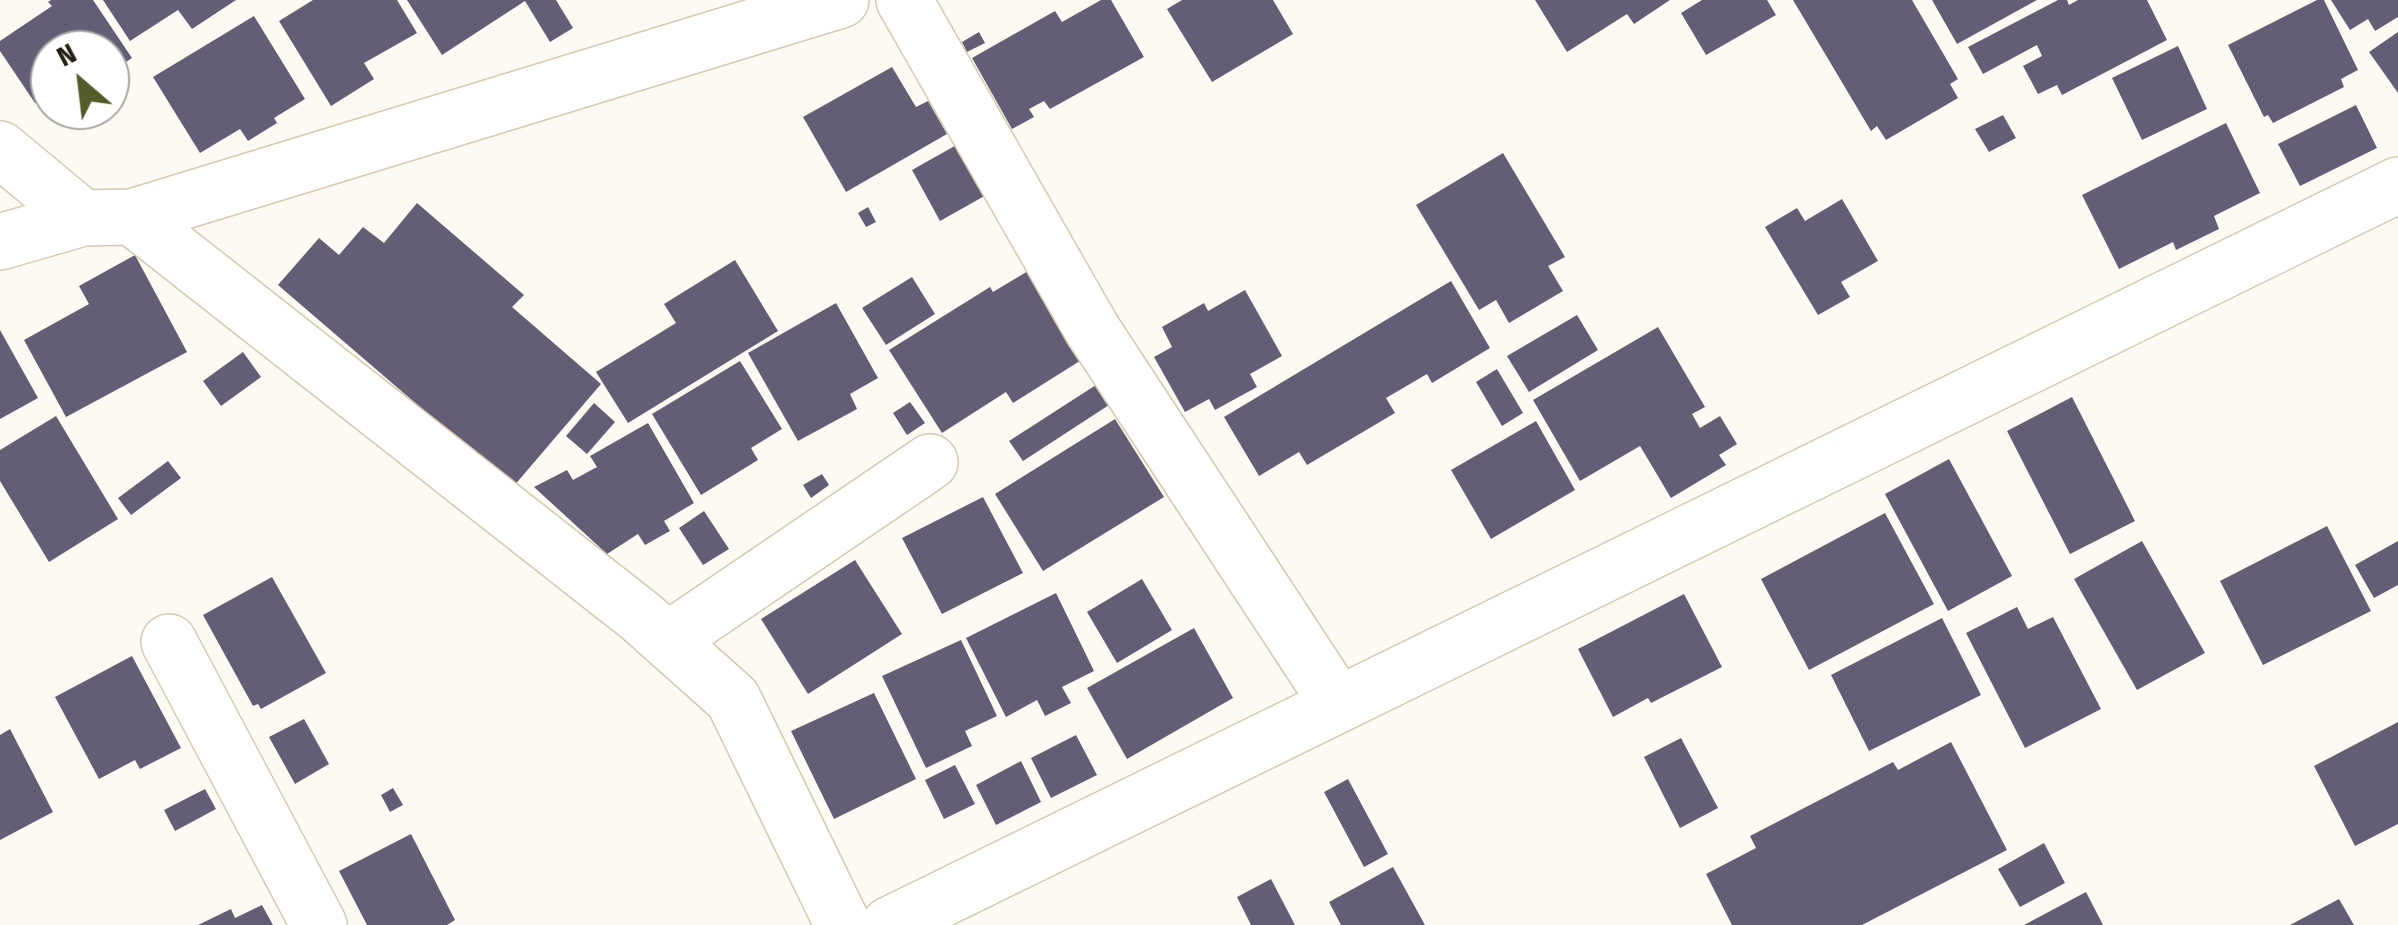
<!DOCTYPE html>
<style>
body{margin:0}
#map{position:relative;width:2398px;height:925px;overflow:hidden;background:#fdfaf4;font-family:"Fira Sans Condensed",sans-serif}
canvas{display:block}
.north{position:absolute;left:30px;top:30px;width:100px;height:100px;box-sizing:border-box;background:#fff;border:2px solid #a7a5a1;border-radius:50%;rotate:332deg;font-size:28px;font-weight:700;line-height:40px;text-align:center;color:#231e14}
.north::after{content:'';display:block;margin:auto;width:35px;height:45px;background:#555c2b;clip-path:polygon(50% 0,100% 100%,50% 72%,0 100%)}
</style>
<div id="map">
<canvas width="2398" height="925"></canvas>
<div class="north">N</div>
</div>
<script>
const c = document.querySelector('canvas').getContext('2d');
c.lineJoin = 'round';
function fillPath(path, color) { c.fillStyle = color; c.fill(path, 'evenodd'); }
const shape = rows => new Path2D(rows.map(r => 'M' + r).join(''));
function stroke(path, color, width, dash) { c.strokeStyle = color; c.lineWidth = width; c.lineCap = dash ? 'butt' : 'round'; c.setLineDash(dash || []); c.stroke(path); }
const building = shape([
 [51,0,93,0,132,58,110,73,110,50,50,50,50,93,35,103,0,51,0,41,52,6,48,2],
 [103,0,236,0,192,29,178,10,130,41],
 [313,0,397,0,417,33,364,63,374,79,331,106,279,21],
 [407,0,556,0,573,28,550,42,525,1,442,55],
 [1101,0,1111,0,1144,57,1050,109,1044,101,1029,109,1034,117,1012,129,972,58,1055,11,1062,22],
 [1182,0,1273,0,1293,34,1212,82,1167,9],
 [1535,0,1670,0,1634,24,1627,14,1567,52],
 [1702,0,1767,0,1776,15,1706,55,1681,13],
 [1793,0,1912,0,1958,79,1950,84,1958,98,1886,140,1877,126,1871,131],
 [1932,0,2037,0,1957,44],
 [2058,0,2067,0,2069,5,2078,0,2147,0,2167,40,2062,95,2057,85,2038,94,2023,66,2042,56,2037,45,1983,74,1968,47],
 [2317,0,2324,0,2358,70,2341,79,2344,87,2273,123,2268,115,2264,117,2228,45],
 [2331,0,2398,0,2398,17,2375,31,2368,19,2350,30],
 [254,16,305,99,274,118,277,123,248,141,240,129,200,153,153,77],
 [979,32,985,43,967,52,962,42],
 [2398,32,2398,93,2369,52],
 [2178,46,2207,109,2142,140,2112,78],
 [892,67,916,107,928,101,947,134,846,192,803,117],
 [2356,105,2377,148,2300,186,2278,144],
 [2003,115,2016,138,1989,152,1975,129],
 [2226,123,2260,193,2214,216,2219,229,2176,250,2173,242,2119,269,2082,195],
 [960,143,988,194,940,221,912,170],
 [1503,153,1565,257,1548,266,1563,291,1509,323,1496,300,1479,310,1416,205],
 [1842,199,1878,261,1841,282,1850,297,1818,315,1765,227,1797,208,1805,221],
 [417,203,524,295,512,307,601,384,513,487,278,285,319,238,339,255,363,227,384,243],
 [868,207,876,222,866,227,858,213],
 [135,255,187,352,66,417,24,340,89,304,79,286],
 [735,260,778,331,628,423,596,372,676,323,664,304],
 [1028,271,1083,359,1013,403,1006,392,942,433,889,350,990,287,993,292],
 [912,277,935,314,886,345,862,308],
 [1451,281,1490,348,1432,383,1427,374,1386,398,1395,413,1307,465,1299,452,1259,476,1224,417],
 [1245,290,1282,356,1250,374,1257,387,1215,410,1209,399,1185,412,1154,357,1172,347,1162,327,1204,303,1208,311],
 [836,303,878,378,850,394,857,409,798,441,748,353],
 [1577,315,1598,350,1529,392,1507,356],
 [1658,327,1705,407,1692,414,1700,428,1720,416,1737,444,1719,455,1726,465,1671,498,1640,446,1580,481,1533,400],
 [0,330,38,398,0,419],
 [243,352,261,377,221,406,203,381],
 [740,361,782,429,751,448,758,460,701,495,652,414],
 [1497,369,1523,413,1502,426,1476,382],
 [1096,385,1109,405,1023,461,1009,441],
 [2072,397,2135,521,2070,554,2007,431],
 [910,402,925,423,907,435,893,413],
 [594,403,615,422,587,454,566,436],
 [56,416,118,519,49,562,0,481,0,450],
 [1115,419,1164,497,1043,571,995,494],
 [1536,421,1575,490,1491,539,1451,470],
 [648,423,694,503,664,521,670,531,645,545,638,534,607,554,534,487,567,470,573,480,597,467,590,456],
 [1949,459,2012,576,1948,611,1885,494],
 [168,461,181,478,131,515,118,498],
 [822,474,829,485,811,498,803,485],
 [983,497,1023,573,942,614,902,538],
 [704,511,729,549,703,565,679,528],
 [1885,513,1934,604,1809,670,1761,579],
 [2327,526,2371,611,2263,665,2220,581],
 [2142,541,2205,653,2137,690,2074,579],
 [2398,541,2398,585,2374,598,2355,565],
 [855,560,902,634,808,694,761,619],
 [272,577,326,673,261,709,258,704,253,706,203,615],
 [1142,579,1172,630,1117,663,1087,612],
 [1056,593,1094,671,1062,687,1071,703,1045,716,1037,700,1006,717,966,638],
 [1684,594,1722,667,1651,703,1648,698,1613,717,1578,649],
 [2017,607,2028,629,2053,617,2101,709,2025,748,1966,633],
 [1942,618,1981,695,1869,751,1831,675],
 [1194,628,1233,698,1127,759,1087,688],
 [961,640,997,716,965,731,972,746,926,768,882,676],
 [132,656,181,748,140,769,135,760,99,779,55,697],
 [874,693,916,779,834,819,791,731],
 [304,719,329,764,295,784,269,737],
 [2398,722,2398,824,2355,846,2314,766],
 [10,729,53,812,0,840,0,735],
 [1076,735,1097,775,1051,798,1031,758],
 [1681,738,1718,808,1680,828,1644,757],
 [1951,742,2007,850,1862,925,1732,925,1706,874,1756,848,1750,836,1893,762,1898,770],
 [1021,761,1041,802,996,825,976,785],
 [955,765,975,804,944,819,925,780],
 [1348,779,1388,854,1364,867,1324,792],
 [393,788,403,805,390,812,381,795],
 [205,789,216,809,175,831,164,810],
 [411,834,455,920,447,925,367,925,339,871],
 [2044,843,2065,883,2020,907,1998,869],
 [1393,867,1425,925,1341,925,1329,902],
 [1271,879,1295,925,1251,925,1237,897],
 [2086,892,2103,925,2024,925],
 [2339,899,2354,925,2290,925],
 [262,905,273,925,198,925,231,909,235,918]
]);
const minor = shape([
 [904,0,1092,329,1338,704],
 [0,149,83,218],
 [132,217,641,617,733,699,843,925],
 [0,242,83,218,132,217,841,0],
 [668,640,930,462],
 [169,642,319,925],
 [889,925,2398,185]
]);
fillPath(building, '#635d75');
stroke(minor, '#d7c8ae', 58);
stroke(minor, '#fff', 55);
</script>
